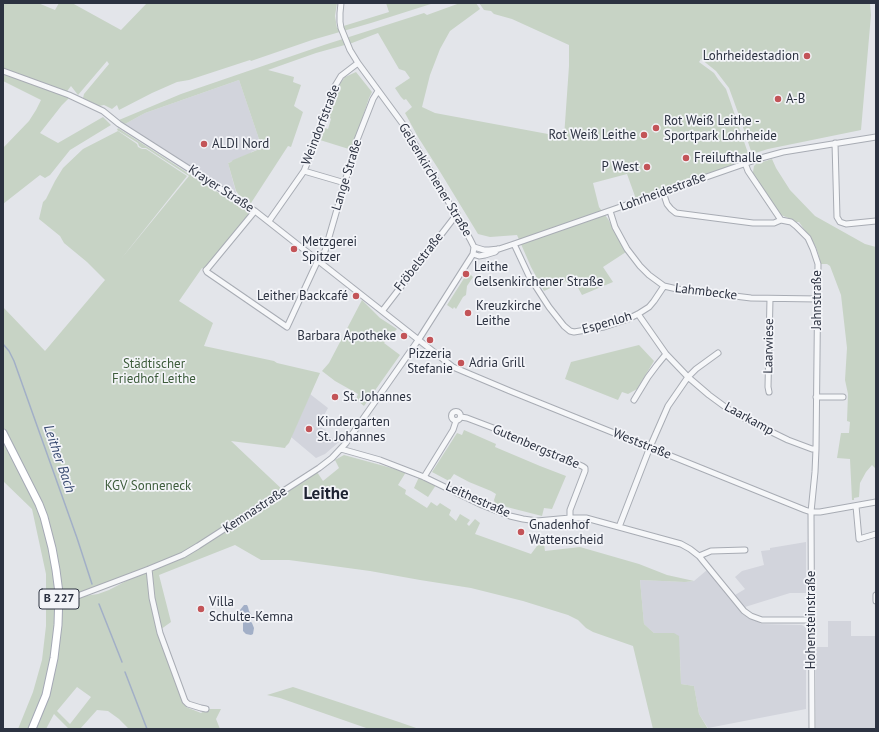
<!DOCTYPE html>
<meta charset="utf-8">
<style>
body{margin:0}
#map{position:relative;width:879px;height:732px;overflow:hidden;background:#e3e5ea;font-family:"PT Sans",sans-serif}
canvas{display:block}
.frame{position:absolute;inset:0;border:4px solid #2c3241;pointer-events:none}
</style>
<div id="map">
<canvas width="879" height="732"></canvas>
<div class="frame"></div>
</div>
<script>
const c = document.querySelector('canvas').getContext('2d');
c.lineJoin = 'round';
function fillPath(path, color) { c.fillStyle = color; c.fill(path, 'evenodd'); }
const shape = rows => new Path2D(rows.map(r => 'M' + r).join(''));
function stroke(path, color, width, dash) { c.strokeStyle = color; c.lineWidth = width; c.lineCap = dash ? 'butt' : 'round'; c.setLineDash(dash || []); c.stroke(path); }
function label(font, color, halo, rows, align = 'center') {
  c.font = font + ' "PT Sans",sans-serif'; c.lineWidth = 3.5; c.setLineDash([]); c.textBaseline = 'middle'; c.strokeStyle = halo; c.fillStyle = color; for (const [text, x, y, turn = 0] of rows) {
    c.save(); c.translate(x, y); c.rotate((+turn || 0) * Math.PI / 180); c.textAlign = isNaN(turn) ? turn : align; if (halo) c.strokeText(text, 0, 0); c.fillText(text, 0, 0); c.restore();
  }
}
const built = shape([
 [239,80,262,148,251,152,251,153,228,163,237,196,125,124,145,113],
 [310,394,328,408,318,426,328,431,326,435,339,442,325,454,316,458,291,437],
 [806,542,806,593,790,593,745,607,735,595,745,589,735,577,742,571,764,565,761,551,770,550,770,548],
 [707,570,741,612,747,617,759,622,761,624,802,625,806,628,806,709,708,728,699,714,694,686,681,684,680,658,674,633,654,633,644,624,640,580,685,582,694,581],
 [828,621,851,621,851,636,876,636,876,729,816,729,816,647,828,647]
]);
const green = shape([
 [3,3,38,3,55,10,59,3,72,3,121,30,147,3,337,3,335,16,337,28,389,12,386,3,434,3,371,23,312,40,251,61,250,60,189,80,177,82,152,93,119,110,117,105,112,109,104,105,99,106,83,98,84,94,109,64,107,61,78,95,71,86,65,94,71,96,62,105,40,133,58,143,103,117,111,125,70,150,50,175,45,178,40,175,3,204,3,148,29,121,36,110,41,100,3,81],
 [460,3,476,3,480,9,450,31,440,49,430,75,422,107,435,113,564,137,569,66,569,45,512,19,494,14,491,11,484,10,479,3,870,3,871,15,861,130,768,149,752,154,740,118,729,88,716,71,701,59,699,62,714,73,718,79,726,89,750,159,636,199,627,174,593,183,599,207,608,219,626,252,603,267,613,282,582,295,576,284,570,287,566,281,544,291,531,267,517,235,490,237,478,234,439,170,418,137,405,113,412,107,406,99,404,100,401,97,395,88,410,78,405,71,399,69,378,33,352,43,316,53,268,70,294,77,293,82,301,85,294,106,303,112,291,147,288,146,251,203,239,195,236,191,228,163,231,162,233,160,262,148,239,80,145,113,125,124,119,120,181,94,324,45,424,13,427,15],
 [356,72,372,92,369,98,352,150,320,140,325,128,328,129,331,119,327,115,338,86,345,77],
 [118,128,250,213,204,269,202,268,179,301,213,323,204,346,274,361,277,363,320,373,289,443,286,446,285,448,231,441,286,493,317,472,323,481,339,468,335,460,344,455,406,472,398,485,406,490,405,494,427,508,431,502,437,506,440,503,451,510,449,515,456,521,460,514,470,520,467,524,469,526,475,519,480,523,475,534,531,554,543,538,545,551,580,547,639,564,667,575,694,581,685,582,640,580,644,624,654,633,674,633,679,636,681,684,694,686,699,714,708,729,653,729,633,646,593,632,586,628,578,620,568,615,523,601,471,588,420,580,370,571,289,560,261,560,235,545,159,575,171,622,157,632,186,707,201,713,207,709,221,709,216,719,220,729,129,729,119,719,108,711,97,710,80,729,69,729,54,714,46,729,18,729,33,692,42,660,46,626,46,574,32,509,3,481,3,436,43,518,60,603,46,520,3,431,3,307,45,351,105,280,87,262,64,243,60,236,39,219,43,202,46,199,55,181,63,168,83,149,118,131,137,144,138,147,142,149,146,149,187,176,121,259,189,176,146,148,142,148,139,146,138,143,117,130],
 [145,571,109,590,98,594,77,597],
 [77,687,91,697,70,724,57,711],
 [772,159,776,168,790,190,815,216,865,244,876,247,876,466,875,468,872,465,866,472,860,483,859,497,854,498,854,500,852,500,850,459,837,458,841,433,849,433,850,422,847,421,848,394,845,380,847,348,841,295,830,266,827,264,821,264,818,253,815,245,799,222,796,222,793,220,781,215,778,212,752,173,753,172,754,166,756,164],
 [468,272,473,277,467,286,466,295,463,297,456,309,454,307,453,309,447,305],
 [362,300,380,318,397,329,384,343,400,355,364,406,356,399,358,394,335,381,322,371,329,363],
 [639,345,654,361,637,389,628,394,622,392,618,400,565,379,571,362],
 [464,430,496,444,495,447,540,466,566,476,552,509,544,508,542,516,495,504,494,500,496,494,491,491,469,482,454,474,449,481,432,472,457,433,462,435],
 [419,477,436,485,428,497,414,488],
 [293,687,399,722,419,729,369,729,280,698,267,695]
]);
const water = shape([
 [244,605,247,605,248,607,249,611,253,617,252,620,250,621,252,623,254,628,253,634,251,635,246,634,243,631,243,622,244,617,241,613,240,610]
]);
const stream = shape([
 [3,344,9,351,14,361,77,538,92,584],
 [99,604,122,662],
 [125,672,147,729]
]);
const minor = shape([
 [3,71,69,95,103,111,119,124,255,211,453,367,510,391,805,510,811,512,820,512,876,502],
 [835,143,837,217,840,222,846,224,876,221],
 [745,163,748,171,781,220,791,222,796,226,808,238,813,249,818,264,816,449,815,472,811,512,812,729],
 [304,171,345,183],
 [663,192,667,204,671,209,676,213,753,223,774,223,781,220],
 [255,211,208,268,206,270,207,272,287,327,318,260,325,251,357,140,373,99,378,91],
 [610,211,615,227,627,249,640,266,649,275,664,286,677,289,751,298,818,299],
 [269,221,304,171,316,141,335,86,341,76,358,63],
 [514,244,529,276,549,307,564,326,570,331,574,332,604,327,628,319,638,314,649,307,654,301,664,286],
 [474,247,484,250,489,250,499,249,514,244,761,158,783,152,876,137],
 [473,254,479,256,485,255,495,252,498,249],
 [383,310,457,214],
 [638,314,666,354,688,377,709,395,728,409,747,420,788,440,812,449,816,449],
 [769,392,768,387,770,299],
 [816,397,843,397],
 [634,400,648,377,657,365,666,354],
 '451.5 416a4.5 4.5 0 1 1 9 0a4.5 4.5 0 1 1-9 0Z',
 [461,417,467,418,496,429,502,432,509,437,582,466,585,468,585,471,570,510,570,518],
 [341,449,380,460,424,477,482,505,510,516,523,519,537,521,570,518,586,518,681,544,690,549,699,556,744,611,751,616,762,620,811,620],
 [424,477,453,430,456,421],
 [856,506,859,539,876,534],
 [619,527,650,447,668,406,688,377,696,369,718,353],
 [699,556,711,551,745,550],
 [149,569,152,598,160,633,185,701,188,704,201,708,206,709],
 [876,595,876,601],
 [59,603,149,569,183,555,198,546,319,468,332,458,346,443,419,339,473,254,474,247,470,239,405,127,358,63,350,50,341,28,340,22,340,13,341,3]
]);
const major = shape([
 [3,433,39,504,44,517,52,548,56,570,59,593,58,625,54,658,46,695,32,729]
]);
const markers = [
 [807,56,4,"#c35458"],
 [778,99,4,"#c35458"],
 [656,128,4,"#c35458"],
 [644,135,4,"#c35458"],
 [204,144,4,"#c35458"],
 [686,158,4,"#c35458"],
 [647,167,4,"#c35458"],
 [294,249,4,"#c35458"],
 [466,274,4,"#c35458"],
 [356,296,4,"#c35458"],
 [468,313,4,"#c35458"],
 [404,336,4,"#c35458"],
 [430,340,4,"#c35458"],
 [461,363,4,"#c35458"],
 [335,397,4,"#c35458"],
 [309,429,4,"#c35458"],
 [521,532,4,"#c35458"],
 [201,609,4,"#c35458"]
];
const shields = [
 [59,599,40]
];
const shieldNames = [
 ["B 227",59,599]
];
const poiNames = [
 ["Lohrheidestadion",799,56,"right"],
 ["A-B",786,99],
 ["Rot Weiß Leithe -",664,121],
 ["Sportpark Lohrheide",664,136],
 ["Rot Weiß Leithe",636,135,"right"],
 ["ALDI Nord",212,144],
 ["Freilufthalle",694,158],
 ["P West",639,167,"right"],
 ["Metzgerei",302,242],
 ["Spitzer",302,257],
 ["Leithe",474,267],
 ["Gelsenkirchener Straße",474,282],
 ["Leither Backcafé",348,296,"right"],
 ["Kreuzkirche",476,306],
 ["Leithe",476,321],
 ["Barbara Apotheke",396,336,"right"],
 ["Pizzeria",430,354,"center"],
 ["Stefanie",430,369,"center"],
 ["Adria Grill",469,363],
 ["St. Johannes",343,397],
 ["Kindergarten",317,422],
 ["St. Johannes",317,437],
 ["Gnadenhof",529,525],
 ["Wattenscheid",529,540],
 ["Villa",209,602],
 ["Schulte-Kemna",209,617]
];
const streetNames = [
 ["Weindorfstraße",321,125,-69],
 ["Lange Straße",347,175,-73],
 ["Gelsenkirchener Straße",435,180,59],
 ["Krayer Straße",221,189,33],
 ["Lohrheidestraße",663,192,-20],
 ["Fröbelstraße",419,262,-52],
 ["Lahmbecke",706,292,7],
 ["Jahnstraße",817,300,-90],
 ["Espenloh",607,323,-16],
 ["Laarwiese",769,346,-89],
 ["Laarkamp",749,419,29],
 ["Weststraße",642,444,22],
 ["Gutenbergstraße",536,447,23],
 ["Leithestraße",478,500,24],
 ["Kemnastraße",255,510,-33],
 ["Hohensteinstraße",811,620,-90]
];
const parkNames = [
 ["Städtischer",154,364],
 ["Friedhof Leithe",154,379],
 ["KGV Sonneneck",148,486]
];
const waterNames = [
 ["Leither Bach",59,459,71]
];
const districtNames = [
 ["Leithe",326,494]
];
fillPath(built, '#d2d4dc');
fillPath(green, '#c7d3c5');
fillPath(water, '#a2afc7');
stroke(stream, '#a2afc7', 1.5);
stroke(minor, '#a8acb4', 7);
stroke(major, '#a4a8b5', 9);
stroke(minor, '#f6f7f9', 5);
stroke(major, '#fff', 7);
for (const [x, y, r, color] of markers) { const dot = new Path2D(); dot.arc(x, y, r, 0, 2 * Math.PI); c.fillStyle = color; c.fill(dot); stroke(dot, '#f3f4f8', 1.5); }
for (const [x, y, w] of shields) { const box = new Path2D(); box.roundRect(x - w / 2, y - 10, w, 20, 3); c.fillStyle = '#f3f4f8'; c.fill(box); stroke(box, '#2c3241', 1); }
label('bold 12px', '#2c3241', null, shieldNames);
label('13px', '#2c3241', '#f3f4f8', poiNames, 'left');
label('13px', '#2c3241', '#f3f4f8', streetNames);
label('13px', '#3d5c3b', '#f3f4f8', parkNames);
label('italic 14px', '#3a4c72', '#f3f4f8', waterNames);
label('bold 17px', '#1e2332', '#f3f4f8', districtNames);
</script>
